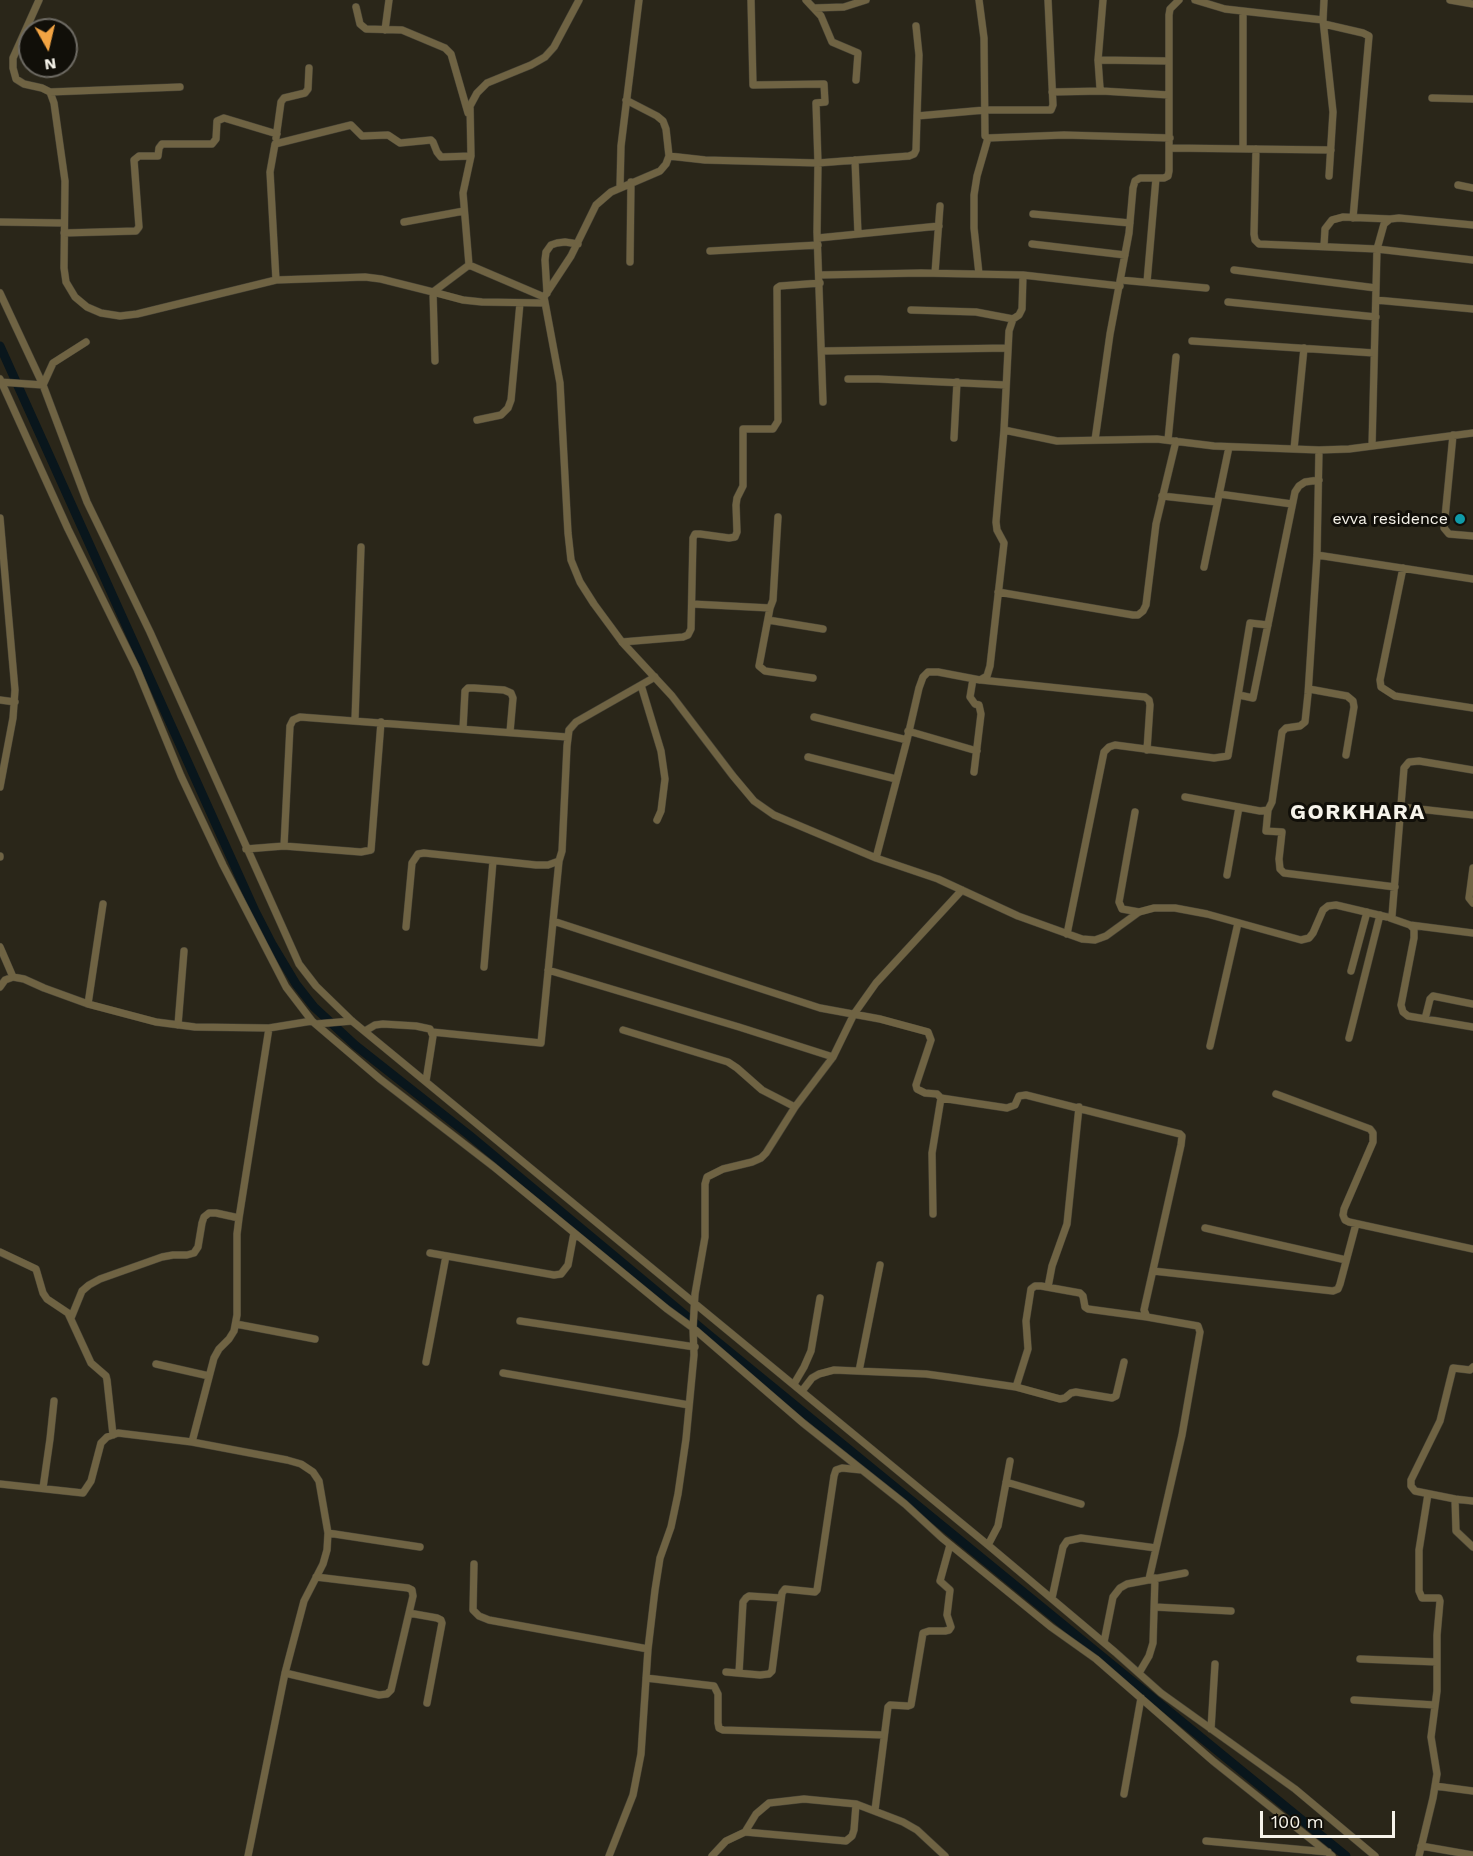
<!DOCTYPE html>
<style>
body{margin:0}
#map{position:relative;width:1473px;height:1856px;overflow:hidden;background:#2a2619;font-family:"Work Sans",sans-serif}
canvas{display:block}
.north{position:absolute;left:18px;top:18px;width:60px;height:60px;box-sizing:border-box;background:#110f09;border:2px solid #6d6a63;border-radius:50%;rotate:172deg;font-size:16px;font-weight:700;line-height:24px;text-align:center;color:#f6f3ea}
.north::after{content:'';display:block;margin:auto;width:21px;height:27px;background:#f3a443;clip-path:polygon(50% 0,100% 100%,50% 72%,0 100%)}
.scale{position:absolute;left:1260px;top:1811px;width:135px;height:27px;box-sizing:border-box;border:3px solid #f6f3ea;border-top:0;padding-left:8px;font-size:18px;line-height:21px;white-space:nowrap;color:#f6f3ea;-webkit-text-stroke:4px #110f09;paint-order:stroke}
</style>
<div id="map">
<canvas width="1473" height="1856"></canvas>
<div class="north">N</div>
<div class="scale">100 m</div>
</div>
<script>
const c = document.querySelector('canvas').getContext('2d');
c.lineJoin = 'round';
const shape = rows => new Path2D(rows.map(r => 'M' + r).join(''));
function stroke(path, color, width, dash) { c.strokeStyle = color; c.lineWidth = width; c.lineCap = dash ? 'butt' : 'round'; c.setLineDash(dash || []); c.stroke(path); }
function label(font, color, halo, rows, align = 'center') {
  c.font = font + ' "Work Sans",sans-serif'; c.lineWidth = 6; c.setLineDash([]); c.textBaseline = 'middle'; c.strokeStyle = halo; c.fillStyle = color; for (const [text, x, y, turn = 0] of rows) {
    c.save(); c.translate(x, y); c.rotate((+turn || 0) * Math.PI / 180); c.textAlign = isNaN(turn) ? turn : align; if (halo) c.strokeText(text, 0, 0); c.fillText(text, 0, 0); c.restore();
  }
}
const canal = shape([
 [0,346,255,911,272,944,296,984,314,1007,355,1045,469,1135,709,1335,1346,1856]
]);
const minor = shape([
 [39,0,13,58,13,68,16,79,24,84,42,88,50,92,54,103,65,181,64,268,66,282,75,297,87,307,101,313,120,316,137,314,276,280,365,277,381,279,433,292,469,265],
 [579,0,554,47,545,57,531,65,487,83,477,93,470,106,471,156,463,193,469,265,544,297,560,383,568,533,571,560,580,582,594,604,622,642,672,696,733,776,754,801,774,815,876,858],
 [751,0,753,85,824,84,825,102,816,103,818,163,817,232,823,402],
 [806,0,821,16,832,42,858,53,856,80],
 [979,0,984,38,985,136,988,138,1064,135,1170,138],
 [1195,0,1225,9,1323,20],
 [1324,0,1323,20,1333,112,1329,176],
 [1450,0,1473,4],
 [356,7,360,24,366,29,402,30,445,48,451,54,468,113],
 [814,8,844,7,866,0],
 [1324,24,1363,33,1369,36,1353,218],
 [916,26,919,55,917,116,985,110,1051,110,1053,105,1048,0],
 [385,30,389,0],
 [1098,60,1103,0],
 [1168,61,1098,60,1100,88,1102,91,1169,95],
 [50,92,180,87],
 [1052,92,1102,91],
 [1432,98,1473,99],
 [276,138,281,102,284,98,305,93,308,89,309,68],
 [1170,148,1331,150],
 [1243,149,1243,11],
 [1256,149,1254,234,1255,240,1259,244,1377,249,1473,260],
 [669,156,705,160,818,163,909,156,914,154,916,150,917,116],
 [855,160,858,234],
 [1458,185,1473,188],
 [620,187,621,146,639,0],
 [1033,214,1130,223],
 [0,222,64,223],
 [404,222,464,211],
 [64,233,136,231,139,227,134,160,139,156,158,156,159,148,162,144,212,144,216,139,217,121,224,118,277,134],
 [818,238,939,226],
 [1032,244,1125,255],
 [1324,246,1325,229,1332,220,1343,217,1390,219],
 [710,251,818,245],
 [630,262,631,182],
 [1234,270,1376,288],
 [935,273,940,206],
 [979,274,974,228,974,195,977,176,988,138],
 [819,275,921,273,1023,275,1120,286],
 [276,280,270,172,275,144,351,125,362,136,388,135,400,143,431,140,433,142,437,152,441,157,471,156],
 [1121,280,1206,288],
 [1147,282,1156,178],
 [0,293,43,385,87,502,150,632,299,964,316,986,352,1021,988,1545,1115,1652,1161,1693,1295,1789,1375,1856],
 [547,293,545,260,546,252,551,245,557,243,565,242,578,244],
 [544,297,571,256,596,205,611,192,660,171,666,164,669,156,666,129,663,121,657,116,626,100],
 [1376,300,1473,309],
 [1228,302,1376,317],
 [911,310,976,312,1013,319],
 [1192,341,1374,353],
 [822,351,1008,348],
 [435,361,433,292,463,300,482,302,545,303],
 [0,379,68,529,137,669,181,776,223,865,286,987,312,1021,380,1079,494,1167,667,1309,693,1328,803,1423,905,1504,942,1538,1051,1627,1096,1659,1213,1761,1332,1856],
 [848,379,878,379,1006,385],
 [0,382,43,385,53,363,86,342],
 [477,420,501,415,508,408,511,400,520,303],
 [1004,430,1009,331,1013,319,1019,315,1022,309,1023,275],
 [1473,433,1349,449,1319,450,1214,446,1157,439,1057,441,1004,430,996,522,997,530,1004,543,990,666,987,676,980,680,938,672,928,672,923,677,919,688,907,740,876,858,938,879,1018,916,1082,939,1095,940,1106,936,1139,912,1154,908,1175,908,1207,914,1301,940,1309,938,1313,933,1323,910,1328,906,1336,905,1387,917,1392,916,1404,768,1409,762,1419,761,1473,770],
 [1453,435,1444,528,1449,534,1473,536],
 [954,438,957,382],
 [1095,440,1110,334,1129,233,1133,188,1135,181,1140,178,1164,178,1168,176,1169,171,1169,15,1170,9,1179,0],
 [1168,440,1176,357],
 [1372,446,1377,249,1384,224,1390,219,1399,218,1473,225],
 [1294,449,1304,348],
 [1219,494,1292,504],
 [1162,496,1217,502],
 [0,518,15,690,13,718,0,787],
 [1317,555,1473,579],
 [1204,567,1229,447],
 [1403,568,1380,680,1381,687,1395,696,1473,708],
 [998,592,1133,615,1138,615,1143,611,1146,605,1156,524,1176,441],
 [692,604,770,608,773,600,778,517],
 [770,608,759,666,765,671,813,678],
 [768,620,823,629],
 [622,642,683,637,688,635,691,629,693,538,695,534,700,534,729,538,735,537,737,532,736,505,737,498,743,486,743,429,773,429,778,421,777,288,780,286,820,283],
 [973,679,970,697,975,704,979,705,981,714,974,772],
 [981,680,1145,697,1149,700,1150,705,1147,750],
 [641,685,661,751,665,779,661,811,657,820],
 [1309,689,1347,696,1353,701,1354,707,1346,755],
 [1239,695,1253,698,1295,492,1299,486,1305,482,1319,480],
 [0,700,15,702],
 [814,717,907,740],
 [355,720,361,547],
 [463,729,465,691,468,688,474,688,504,690,511,693,513,698,510,732],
 [908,731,977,751],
 [808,757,896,779],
 [1185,797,1260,811,1268,810,1272,802,1282,732,1286,728,1300,726,1305,722,1308,694,1317,555,1319,450],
 [1401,807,1473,815],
 [1268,810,1266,831,1282,832,1279,859,1280,869,1284,873,1395,887],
 [1135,812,1119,902,1122,909,1139,912],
 [284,846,290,726,293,720,300,717,567,737],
 [246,849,284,846,361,852,371,850,381,722],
 [0,856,0,857],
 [1473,868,1469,898,1473,903],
 [1227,875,1239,807],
 [1390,918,1410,925,1414,929,1414,938,1401,1005,1403,1012,1408,1016,1473,1027],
 [553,921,820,1008,880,1019,928,1032,931,1040,916,1085,917,1089,925,1093,937,1094,941,1098,932,1153,933,1214],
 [1410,925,1473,933],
 [406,927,412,863,418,854,424,853,536,865,548,865,559,861,562,851,567,746,569,730,576,722,655,677],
 [1067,934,1104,752,1109,747,1115,745,1214,758,1228,756,1250,623,1268,625],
 [0,947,13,977],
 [484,967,493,861],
 [548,970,739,1027,833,1057],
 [1351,971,1367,912],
 [0,987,5,980,13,977,24,979,44,988,88,1004,156,1022,195,1027,269,1028,312,1021],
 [88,1004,103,904],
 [1425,1019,1430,999,1433,996,1473,1004],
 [316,1024,352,1021],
 [178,1025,184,951],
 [623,1030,728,1062,737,1068,762,1090,795,1107],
 [365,1031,375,1025,383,1024,416,1026,430,1029,433,1036,426,1081],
 [432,1032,541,1043,559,861],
 [1349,1038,1380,915],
 [1210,1046,1238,923],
 [1276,1094,1370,1129,1373,1133,1373,1142,1344,1209,1343,1215,1345,1220,1349,1222,1473,1249],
 [941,1098,1007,1108,1015,1105,1019,1096,1026,1095,1180,1134,1182,1136,1181,1145,1144,1310,1147,1317,1198,1326,1200,1332,1182,1435,1149,1579],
 [1205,1228,1346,1260],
 [0,1252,36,1269,43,1293,47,1299,68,1313,91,1363,106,1376,107,1380,113,1435],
 [430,1253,554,1275,561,1274,568,1265,574,1233],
 [1153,1271,1333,1291,1338,1289,1340,1284,1356,1224],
 [1048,1287,1052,1266,1067,1224,1079,1107],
 [71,1318,82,1291,89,1285,100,1279,162,1257,173,1255,187,1255,194,1253,198,1247,202,1223,204,1217,209,1213,216,1213,239,1218],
 [520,1321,695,1347],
 [236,1324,315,1339],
 [426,1362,446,1256],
 [156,1364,209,1376],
 [1473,1367,1470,1370,1453,1368,1440,1421,1411,1480,1411,1486,1415,1491,1455,1499,1456,1531,1473,1547],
 [859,1371,880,1265],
 [503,1373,689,1405],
 [794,1384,804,1367,811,1351,820,1298],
 [1016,1387,1028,1349,1026,1321,1031,1289,1035,1286,1041,1286,1080,1293,1083,1296,1085,1307,1088,1309,1147,1317],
 [802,1391,812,1378,819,1374,834,1370,926,1374,955,1378,1016,1387,1060,1399,1065,1398,1071,1393,1076,1392,1112,1398,1116,1396,1124,1362],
 [192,1442,214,1358,219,1349,229,1339,234,1331,237,1315,237,1234,239,1218,269,1028],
 [1006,1482,1081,1504],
 [0,1484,83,1493,91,1481,101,1443,107,1437,118,1433,192,1442,287,1460,301,1464,313,1472,319,1481,328,1533,327,1550,323,1564,304,1601,285,1673,248,1856],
 [43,1488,50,1439,54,1401],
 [1455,1499,1473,1501],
 [328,1533,420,1547],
 [988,1545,998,1526,1010,1461],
 [474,1564,473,1610,479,1616,489,1620,648,1649],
 [1052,1598,1063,1547,1067,1541,1081,1538,1156,1548],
 [1155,1607,1231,1611],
 [409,1613,437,1618,441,1620,442,1623,427,1703],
 [1104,1642,1113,1597,1120,1588,1127,1584,1185,1573],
 [1360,1659,1437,1662],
 [726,1672,760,1675,769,1674,772,1671,782,1593,785,1589,815,1592,817,1590,834,1476,836,1470,842,1468,862,1470],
 [285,1673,379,1695,387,1694,391,1690,413,1596,412,1590,408,1588,316,1577],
 [739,1673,743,1602,746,1598,749,1596,781,1598],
 [1139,1673,1149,1656,1153,1643,1155,1578],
 [646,1678,714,1686,718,1694,718,1723,719,1728,723,1730,884,1735],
 [1354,1700,1435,1705],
 [1211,1729,1215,1664],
 [1435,1786,1473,1791],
 [1124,1794,1141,1698],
 [875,1810,888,1707,890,1705,908,1706,911,1705,923,1633,929,1631,945,1631,949,1630,951,1627,947,1615,950,1590,940,1581,950,1545],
 [745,1832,756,1814,769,1803,804,1799,856,1804,903,1822,917,1830,945,1856],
 [1206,1841,1328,1852],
 [1421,1846,1473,1855],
 [609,1856,633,1795,641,1754,648,1649,655,1590,660,1558,671,1527,678,1494,686,1439,694,1355,693,1328,695,1294,705,1237,705,1184,707,1177,723,1169,752,1162,761,1158,766,1153,795,1107,833,1057,854,1014,876,983,962,890],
 [712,1856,726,1841,745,1832,846,1841,852,1836,854,1830,856,1804],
 [1419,1856,1433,1798,1437,1774,1431,1737,1437,1691,1437,1635,1440,1601,1439,1598,1422,1598,1419,1591,1419,1550,1428,1494]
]);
const markers = [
 [1460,519,6,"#0f9aa8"]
];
const poiNames = [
 ["evva residence",1448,519]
];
const districtNames = [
 ["GORKHARA",1358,813]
];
stroke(canal, '#09161c', 9);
stroke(minor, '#474336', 8);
stroke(minor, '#6f6343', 7);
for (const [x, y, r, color] of markers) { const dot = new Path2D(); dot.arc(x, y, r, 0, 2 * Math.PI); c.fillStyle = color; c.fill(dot); stroke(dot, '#110f09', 2); }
label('16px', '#f6f3ea', '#110f09', poiNames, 'right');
c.letterSpacing = '1.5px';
label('bold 22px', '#f6f3ea', '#110f09', districtNames);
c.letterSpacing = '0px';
</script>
